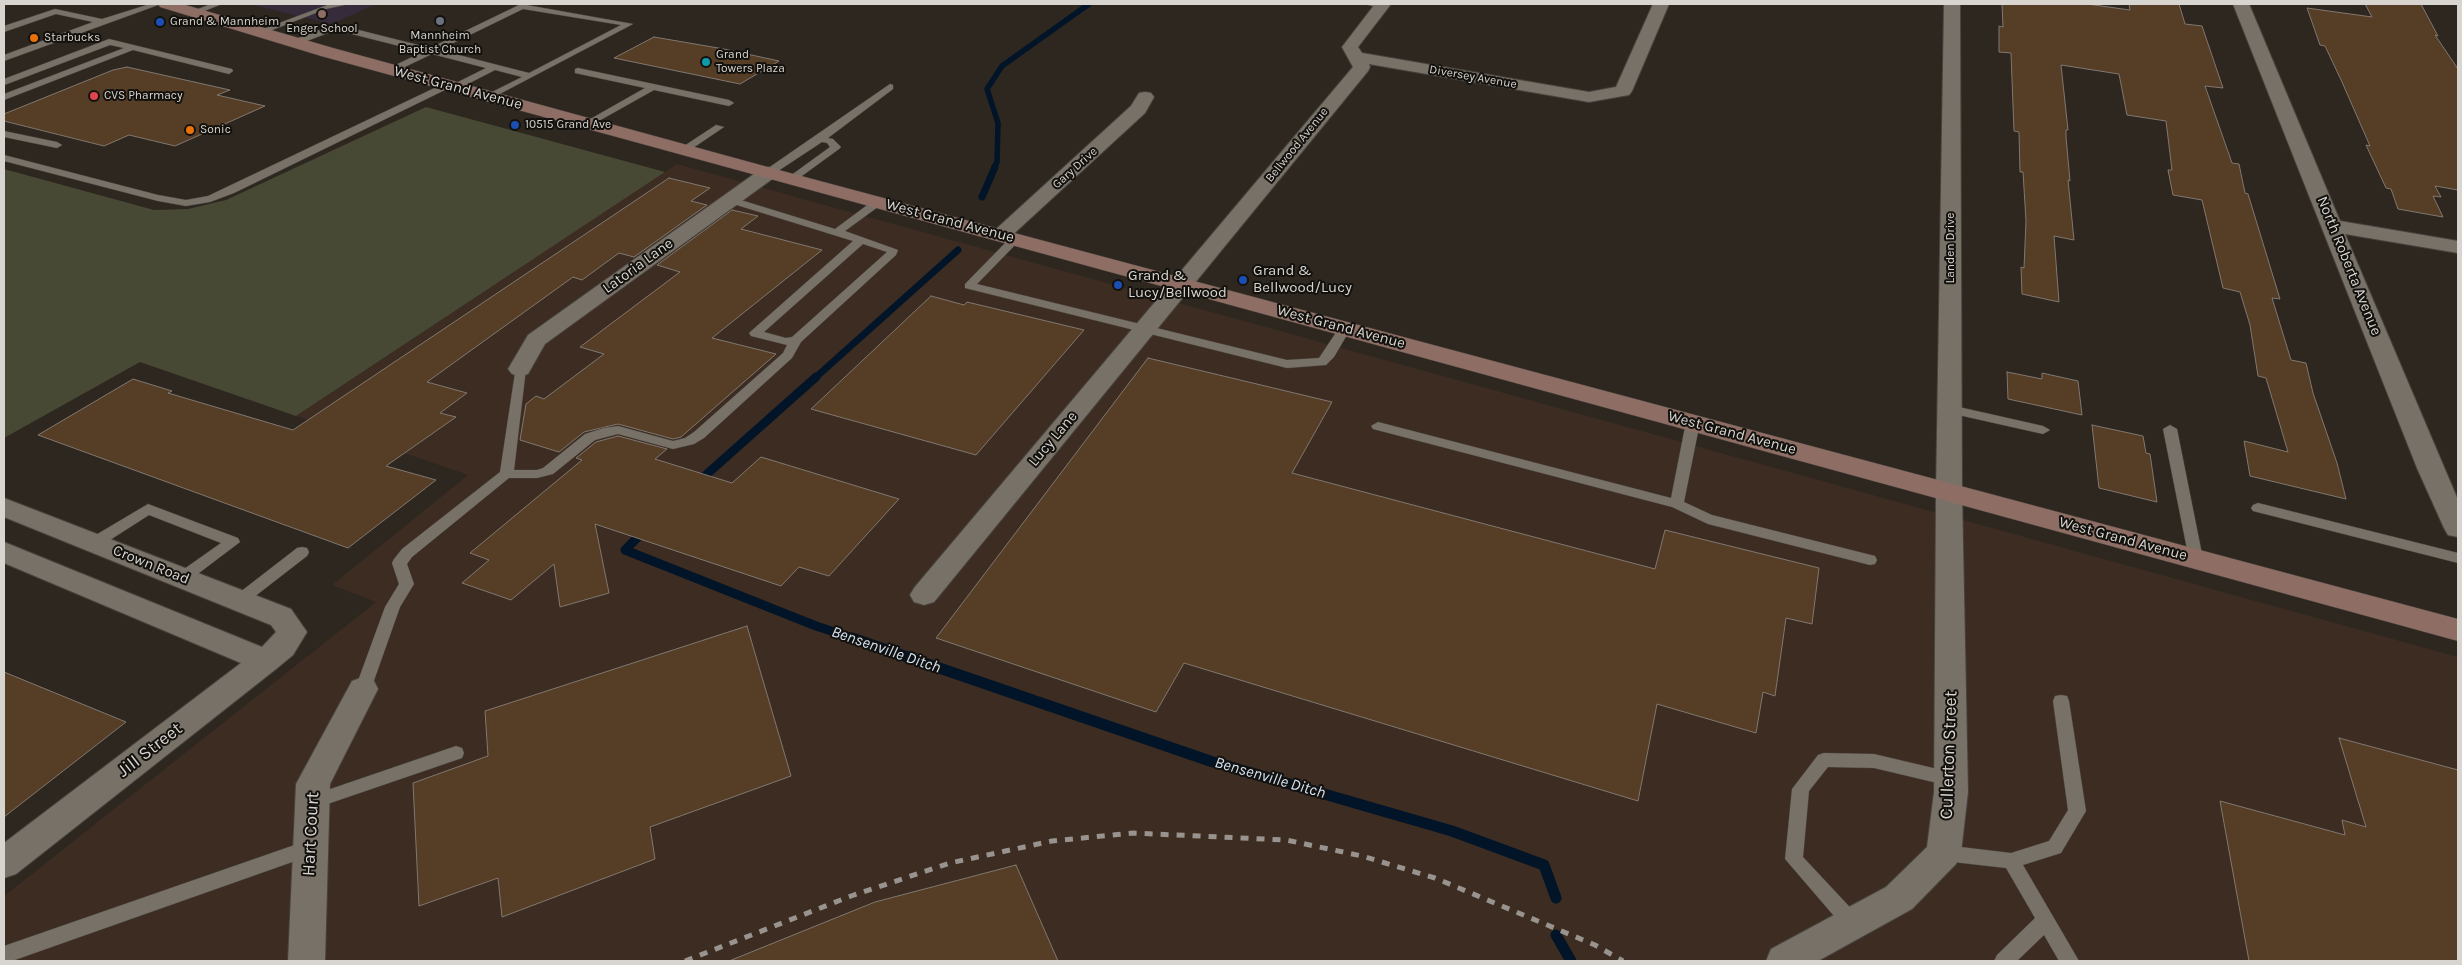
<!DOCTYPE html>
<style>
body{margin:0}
#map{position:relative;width:2462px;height:965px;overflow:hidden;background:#2d2720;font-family:Karla,sans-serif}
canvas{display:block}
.frame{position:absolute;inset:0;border:5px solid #d8d4cf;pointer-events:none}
</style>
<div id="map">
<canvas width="2462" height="965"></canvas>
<div class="frame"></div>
</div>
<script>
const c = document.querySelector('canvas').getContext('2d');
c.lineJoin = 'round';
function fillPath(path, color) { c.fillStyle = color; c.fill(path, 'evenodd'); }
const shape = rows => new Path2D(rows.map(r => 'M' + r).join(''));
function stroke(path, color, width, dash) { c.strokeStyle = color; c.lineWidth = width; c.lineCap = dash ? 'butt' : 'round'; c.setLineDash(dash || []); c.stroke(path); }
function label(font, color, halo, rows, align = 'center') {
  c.font = font + ' Karla,sans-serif'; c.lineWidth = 4; c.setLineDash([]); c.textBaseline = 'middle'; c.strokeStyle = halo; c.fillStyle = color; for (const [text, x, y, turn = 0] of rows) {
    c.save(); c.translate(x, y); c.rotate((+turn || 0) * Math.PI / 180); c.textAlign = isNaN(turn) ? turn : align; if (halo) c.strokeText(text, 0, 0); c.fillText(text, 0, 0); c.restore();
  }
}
const industrial = shape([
 [677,164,2458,657,2458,961,4,961,4,896,376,602,332,585,468,475,296,416]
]);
const education = shape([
 [249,4,377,4,331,24]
]);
const green = shape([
 [426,107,665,172,296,416,140,362,4,438,4,169,154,210,188,209,226,200]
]);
const streamFar3 = shape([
 [994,168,997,162,998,123,987,89,1002,66,1089,4]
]);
const streamFar2 = shape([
 [982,197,995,167],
 [815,378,958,250]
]);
const streamFar1 = shape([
 [698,482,816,377],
 [644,531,625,550,816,626,856,639]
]);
const stream = shape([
 [852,638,1210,761,1452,831,1544,865,1556,898],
 [1556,935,1571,961]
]);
const building = shape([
 [2002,4,2087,4,2130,10,2129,4,2179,4,2185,24,2202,26,2223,88,2205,86,2232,163,2239,164,2245,193,2248,194,2280,299,2272,298,2291,360,2306,363,2313,393,2337,463,2346,499,2250,476,2244,441,2288,452,2266,378,2258,376,2250,325,2240,292,2223,288,2202,200,2173,195,2168,170,2172,170,2166,121,2127,115,2119,74,2061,65,2068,130,2066,130,2066,137,2070,181,2068,180,2074,240,2054,236,2059,302,2022,294,2021,267,2024,268,2026,221,2023,172,2020,172,2019,132,2014,131,2011,53,1999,52,1999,26,2003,27,2002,4],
 [2365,4,2421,4,2438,36,2435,35,2458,69,2458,190,2435,186,2441,197,2433,196,2443,217,2398,209,2391,189,2386,188,2366,145,2370,146,2342,82,2325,46,2320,45,2307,8,2372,17,2365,4],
 [654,37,724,49,779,61,740,84,614,58,654,37],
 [127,67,230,90,217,95,265,106,175,146,129,135,104,146,4,121,4,114,113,70,127,67],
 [669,178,710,188,691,201,707,205,634,257,619,253,582,280,573,277,427,382,467,393,440,413,456,417,386,466,436,480,348,548,38,435,133,379,172,391,168,393,293,430,669,178],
 [732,210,758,216,741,229,822,250,712,338,776,354,681,437,673,439,618,424,584,432,559,452,520,440,526,404,536,396,544,399,604,354,580,347,680,272,657,265,732,210],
 [931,296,964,305,967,302,1084,330,976,455,811,409,931,296],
 [1148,358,1332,402,1292,473,1655,569,1665,530,1819,568,1812,624,1786,618,1775,696,1763,692,1756,733,1657,704,1638,801,1184,663,1156,712,936,638,1148,358],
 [2007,372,2042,379,2042,373,2078,381,2082,415,2008,399,2007,372],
 [2092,425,2143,436,2146,453,2150,454,2157,502,2099,488,2092,425],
 [618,436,667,449,655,459,732,483,761,457,899,499,829,576,799,567,781,586,595,524,609,593,560,607,554,564,511,600,462,583,489,560,470,553,582,460,576,458,596,442,618,436],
 [747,626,791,776,650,827,655,859,502,917,498,878,419,906,413,783,488,756,485,711,747,626],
 [4,672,126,722,4,817,4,672],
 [2339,738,2458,770,2458,961,2249,961,2220,801,2345,835,2342,820,2366,827,2339,738],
 [1016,865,1058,961,729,961,875,902,1016,865]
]);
const service = shape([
 [150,4,161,4,4,61,4,55,93,22,56,14,4,32,4,26,55,9,102,19,150,4],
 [211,4,222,4,197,14,190,12,211,4],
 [330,4,349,4,326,9,262,34,255,32,330,4],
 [521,4,633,24,492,98,484,96,522,77,495,70,458,89,451,87,234,193,210,202,186,206,158,201,4,161,4,155,158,195,186,200,208,196,445,83,452,85,486,68,432,54,392,73,388,70,389,68,423,52,336,30,296,45,293,44,293,40,335,24,430,48,521,4],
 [523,9,621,25,529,73,439,50,523,9],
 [1364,4,1382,4,1385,6,1381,8,1364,4],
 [109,39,232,69,233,71,229,74,133,50,4,100,4,94,124,48,110,45,7,84,4,85,4,79,109,39],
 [578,68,729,100,734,103,729,106,654,90,588,127,585,126,585,122,645,88,575,73,575,69,578,68],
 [890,84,893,85,893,89,828,138,833,139,841,147,839,149,795,181,791,182,786,179,830,147,827,143,822,142,772,175,764,175,764,171,890,84],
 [716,125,724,127,687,152,681,152,681,148,716,125],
 [4,131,57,142,62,145,57,148,4,137,4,131],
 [731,197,835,229,874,200,882,200,882,204,845,231,898,250,896,255,801,342,792,358,704,438,694,444,673,449,618,434,595,440,553,474,537,478,509,478,412,557,407,564,414,584,400,607,371,689,369,693,363,695,357,693,355,689,385,607,399,584,392,563,394,559,402,549,500,472,516,366,520,365,526,369,514,470,537,470,543,468,585,434,604,428,618,426,673,441,685,438,694,432,783,353,787,345,751,336,749,333,853,241,727,202,727,198,731,197],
 [863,244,887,252,792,337,786,338,764,332,863,244],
 [1015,236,1020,239,1019,241,977,284,1287,360,1319,358,1341,325,1345,324,1351,328,1334,357,1326,365,1287,368,965,288,965,284,1011,237,1015,236],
 [1950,405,2043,426,2050,430,2043,434,1945,412,1944,409,1950,405],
 [1693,418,1700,422,1684,502,1712,515,1875,556,1877,560,1875,564,1870,565,1708,524,1672,507,1373,429,1371,426,1378,422,1671,498,1686,422,1693,418],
 [2170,425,2177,429,2203,559,2201,563,2196,564,2191,563,2189,559,2163,429,2170,425],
 [2258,503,2458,553,2458,563,2253,511,2251,508,2253,505,2258,503],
 [148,504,238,538,240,542,187,582,182,583,177,582,175,578,177,574,221,543,149,515,99,547,89,547,87,543,89,539,148,504],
 [302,547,307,548,309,552,307,556,245,604,235,604,232,600,235,596,297,548,302,547],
 [2061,695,2067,696,2069,701,2086,811,2061,853,2023,865,2079,961,2059,961,2044,935,2017,961,1994,961,1997,955,2035,918,2006,868,1944,861,1938,859,1935,853,1938,847,1944,845,2011,853,2049,841,2068,810,2053,701,2055,696,2061,695],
 [456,746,462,748,464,753,462,758,313,809,307,807,304,802,307,797,456,746],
 [1824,753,1874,754,1950,772,1956,774,1959,779,1956,784,1950,786,1874,768,1828,767,1809,791,1803,857,1860,918,1862,924,1860,930,1853,933,1846,930,1785,859,1792,789,1818,755,1824,753],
 [309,840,315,842,318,848,315,854,12,961,4,961,4,946,309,840]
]);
const minor = shape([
 [1375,4,1391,4,1358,47,1362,53,1589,92,1616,87,1653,4,1669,4,1632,91,1629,95,1623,96,1589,102,1369,64,1370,67,1368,71,934,602,924,605,914,602,910,595,914,588,1353,67,1342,47,1375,4],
 [1944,4,1960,4,1962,492,1968,792,1961,853,1956,864,1912,909,1818,961,1766,961,1771,949,1886,887,1927,847,1934,792,1936,492,1944,4],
 [2233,4,2249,4,2340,221,2458,241,2458,253,2345,234,2458,500,2458,537,2448,535,2444,528,2417,468,2233,4],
 [1145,92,1151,93,1154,97,1145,113,1008,239,1001,241,994,239,991,235,994,231,1131,106,1139,93,1145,92],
 [768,167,775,169,778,173,775,177,545,344,528,374,520,376,512,374,508,369,528,335,761,169,768,167],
 [4,498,291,609,307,632,293,655,276,669,16,874,4,878,4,843,241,663,4,563,4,542,262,647,276,632,271,625,4,517,4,498],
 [363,677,374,681,378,689,330,784,325,961,288,961,296,784,352,681,363,677]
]);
const secondary = shape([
 [158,4,182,4,333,48,775,169,2458,619,2458,641,321,56,160,7,158,4]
]);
const rail = shape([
 [685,961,851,896,950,863,1052,841,1133,833,1286,840,1362,856,1435,878,1595,945,1623,961]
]);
const markers = [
 [322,14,5,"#8d6e63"],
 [440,21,5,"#6b7280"],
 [160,22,5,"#1a4fb4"],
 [34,38,5,"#e8710a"],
 [706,62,5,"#0f9aa8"],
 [94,96,5,"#e0444e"],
 [515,125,5,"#1a4fb4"],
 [190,130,5,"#e8710a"],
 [1243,280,5,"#1a4fb4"],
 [1118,285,5,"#1a4fb4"]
];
const farPoinames = [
 ["Grand & Mannheim",170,22],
 ["Enger School",322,29,"center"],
 ["Mannheim",440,36,"center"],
 ["Baptist Church",440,50,"center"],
 ["Starbucks",44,38],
 ["Grand",716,55],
 ["Towers Plaza",716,69],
 ["CVS Pharmacy",104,96],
 ["10515 Grand Ave",525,125],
 ["Sonic",200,130]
];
const farStreetnames = [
 ["Diversey Avenue",1473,77,10],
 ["Bellwood Avenue",1297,145,-51],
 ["Gary Drive",1075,168,-42],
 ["Landen Drive",1951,248,-90]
];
const streetNames = [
 ["West Grand Avenue",458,88,15],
 ["West Grand Avenue",950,221,15],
 ["Latoria Lane",638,266,-36],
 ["North Roberta Avenue",2349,266,68],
 ["West Grand Avenue",1341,327,15],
 ["West Grand Avenue",1732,433,15],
 ["Lucy Lane",1053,439,-50],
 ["West Grand Avenue",2123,539,15],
 ["Crown Road",151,565,22]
];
const poiNames = [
 ["Grand &",1253,271],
 ["Bellwood/Lucy",1253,288],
 ["Grand &",1128,276],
 ["Lucy/Bellwood",1128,293]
];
const waterNames = [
 ["Bensenville Ditch",886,650,19],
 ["Bensenville Ditch",1270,778,16]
];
const nearStreetnames = [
 ["Jill Street",150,750,-38],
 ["Cullerton Street",1949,755,-88],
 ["Hart Court",311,834,-87]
];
fillPath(industrial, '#3c2c21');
fillPath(education, '#352b3b');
fillPath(green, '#484934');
stroke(streamFar3, '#011428', 5.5);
stroke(streamFar2, '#011428', 7);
stroke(streamFar1, '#011428', 9);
stroke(stream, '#011428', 11);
fillPath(building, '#563d26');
stroke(building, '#807870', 1);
stroke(service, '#48433d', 1);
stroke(minor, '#48433d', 2);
stroke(secondary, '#48433d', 1);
fillPath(service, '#787168');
fillPath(minor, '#787168');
fillPath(secondary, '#8e6e64');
stroke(rail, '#98938e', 5, [8, 8]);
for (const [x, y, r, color] of markers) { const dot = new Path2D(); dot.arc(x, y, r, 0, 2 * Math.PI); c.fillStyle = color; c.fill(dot); stroke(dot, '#13110d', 2); }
label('12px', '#d8d4cf', '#13110d', farPoinames, 'left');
label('12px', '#d8d4cf', '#13110d', farStreetnames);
label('15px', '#d8d4cf', '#13110d', streetNames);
label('15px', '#d8d4cf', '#13110d', poiNames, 'left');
label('italic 16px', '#d3e4f7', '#13110d', waterNames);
label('18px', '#d8d4cf', '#13110d', nearStreetnames);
</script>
